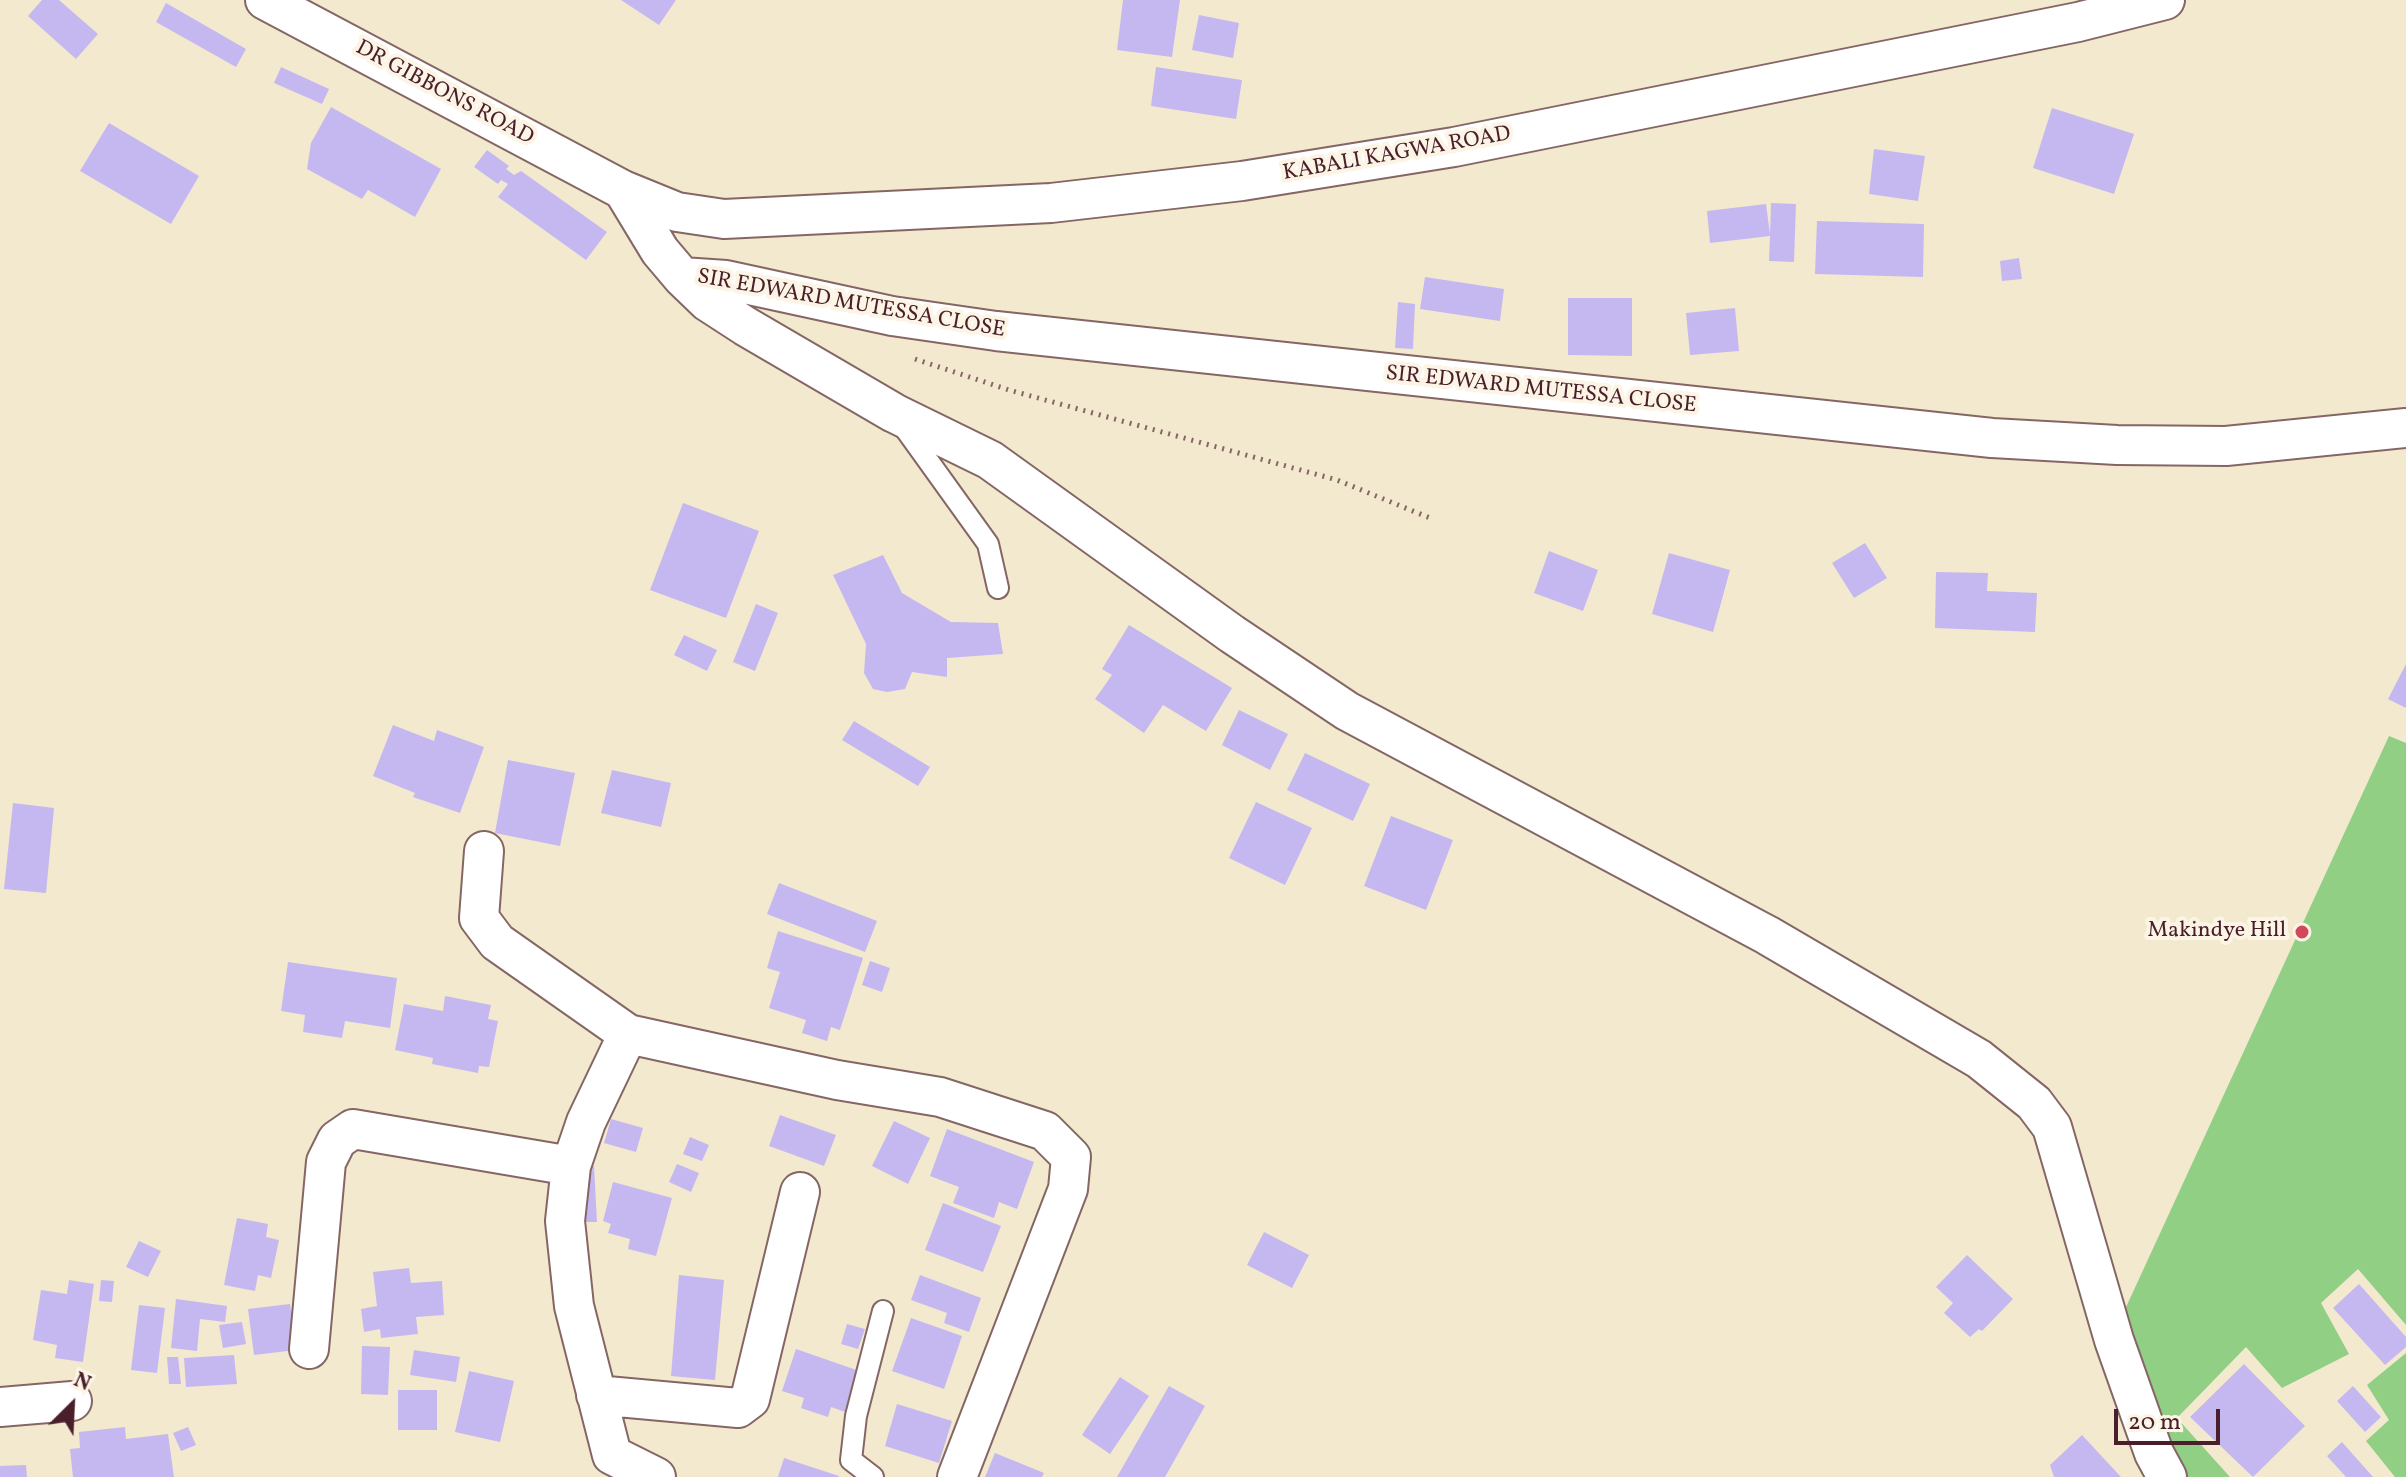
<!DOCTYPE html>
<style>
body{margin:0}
#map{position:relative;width:2406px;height:1477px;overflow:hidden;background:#f3e9cf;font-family:Vollkorn,serif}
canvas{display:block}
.north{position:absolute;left:32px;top:1365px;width:80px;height:80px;-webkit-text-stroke:6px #fcf5e5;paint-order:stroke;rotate:24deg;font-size:22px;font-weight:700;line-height:32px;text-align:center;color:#4a1f2b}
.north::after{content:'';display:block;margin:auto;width:28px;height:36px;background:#4a1f2b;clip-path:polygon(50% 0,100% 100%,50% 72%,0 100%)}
.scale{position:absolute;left:2114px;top:1409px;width:106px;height:36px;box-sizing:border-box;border:4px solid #4a1f2b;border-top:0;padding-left:10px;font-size:24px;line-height:28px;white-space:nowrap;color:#4a1f2b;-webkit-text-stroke:6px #fcf5e5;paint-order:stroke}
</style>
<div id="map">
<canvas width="2406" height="1477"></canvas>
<div class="north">N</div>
<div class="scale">20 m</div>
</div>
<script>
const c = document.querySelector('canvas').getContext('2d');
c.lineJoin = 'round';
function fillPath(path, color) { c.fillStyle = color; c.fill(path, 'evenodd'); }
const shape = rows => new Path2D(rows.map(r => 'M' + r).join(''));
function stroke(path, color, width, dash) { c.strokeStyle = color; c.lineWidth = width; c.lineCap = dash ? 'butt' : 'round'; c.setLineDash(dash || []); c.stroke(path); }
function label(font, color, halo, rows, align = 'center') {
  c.font = font + ' Vollkorn,serif'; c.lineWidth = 8; c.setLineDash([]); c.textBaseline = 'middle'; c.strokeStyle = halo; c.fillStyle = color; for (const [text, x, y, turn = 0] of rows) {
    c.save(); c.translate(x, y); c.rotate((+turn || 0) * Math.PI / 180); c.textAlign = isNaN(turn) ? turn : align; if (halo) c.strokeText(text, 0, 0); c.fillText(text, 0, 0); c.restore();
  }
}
const green = shape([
 [2389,736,2406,743,2406,1325,2358,1269,2321,1303,2349,1354,2282,1388,2246,1347,2177,1418,2230,1477,2185,1477,2121,1318],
 [2406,1353,2406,1477,2395,1477,2366,1441,2389,1420,2367,1385]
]);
const building = shape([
 [42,0,59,0,98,34,76,59,28,16],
 [621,0,676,0,659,25],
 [1123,0,1180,0,1172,57,1117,50],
 [166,3,246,49,236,67,156,22],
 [1199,15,1239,23,1233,58,1192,50],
 [281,67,329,89,322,104,274,83],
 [1156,67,1242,80,1236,119,1151,106],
 [331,107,441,169,415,217,368,190,362,199,307,169,311,143],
 [2052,108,2134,134,2114,194,2033,168],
 [109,123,199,176,171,224,80,171],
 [1874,149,1925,156,1918,201,1869,194],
 [487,150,509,166,506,169,514,175,521,171,607,232,586,260,498,197,508,184,501,180,498,184,474,167],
 [1771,203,1796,204,1794,262,1769,261,1770,236,1710,243,1707,211,1766,204,1770,234],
 [1817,221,1924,224,1923,277,1815,274],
 [2019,258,2022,279,2002,281,2000,261],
 [1425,277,1504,289,1500,321,1420,309],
 [1568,298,1632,298,1632,356,1568,355],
 [1398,302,1415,304,1413,349,1395,348],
 [1735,308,1739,351,1690,355,1686,313],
 [683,503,759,531,726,618,650,590],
 [1865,543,1887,578,1854,598,1832,563],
 [1549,551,1598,570,1583,611,1534,593],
 [1669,553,1730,570,1713,632,1652,614],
 [883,555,902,593,951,622,998,623,1003,654,947,658,947,677,912,672,905,689,887,692,873,689,864,673,866,644,833,575],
 [1936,572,1988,573,1987,591,2037,593,2035,632,1935,628],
 [756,604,778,613,755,671,733,662],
 [1129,625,1232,688,1206,731,1163,705,1144,733,1095,699,1112,675,1102,669],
 [684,635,717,650,707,671,674,655],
 [2406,664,2406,708,2388,699],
 [1239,710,1288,734,1270,770,1222,745],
 [854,721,930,767,918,786,842,740],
 [393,725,434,741,437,730,484,747,460,813,413,797,415,793,373,776],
 [1305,753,1370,784,1353,821,1287,790],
 [508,760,575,773,560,846,495,833],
 [612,770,671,783,661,827,601,813],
 [1256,802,1312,828,1285,885,1229,858],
 [13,803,54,808,46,893,4,889],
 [1391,816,1453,840,1426,910,1364,886],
 [779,883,877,921,865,952,767,914],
 [778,931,863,958,840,1030,831,1027,827,1041,802,1033,806,1020,769,1008,780,972,767,968],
 [870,961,890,968,882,992,862,985],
 [288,962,397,978,390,1028,345,1021,342,1038,303,1032,305,1015,281,1011],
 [445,996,491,1005,488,1019,498,1021,489,1067,479,1066,478,1073,432,1064,433,1058,395,1050,404,1004,443,1011],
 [780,1115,836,1135,824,1166,769,1146],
 [611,1119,643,1128,636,1152,604,1143],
 [894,1121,930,1138,908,1184,872,1166],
 [947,1129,1034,1162,1017,1209,999,1202,994,1218,953,1203,959,1187,930,1176],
 [690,1137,709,1145,702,1161,683,1154],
 [677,1164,699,1173,691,1192,669,1182],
 [581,1166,594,1166,597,1222,584,1222],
 [613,1182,672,1198,656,1256,628,1249,630,1239,608,1233,611,1224,603,1221],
 [943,1203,1001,1226,983,1272,925,1250],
 [237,1218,268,1224,266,1237,279,1240,271,1278,258,1275,255,1291,224,1285],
 [1264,1232,1309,1255,1292,1288,1247,1265],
 [139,1241,161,1251,148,1277,126,1267],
 [1967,1255,2013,1299,1982,1331,1979,1329,1970,1337,1944,1313,1953,1303,1936,1287],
 [409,1268,411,1283,442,1281,444,1315,416,1317,418,1334,381,1338,380,1329,364,1332,361,1309,377,1306,373,1272],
 [679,1275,724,1280,715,1380,671,1376],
 [920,1275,981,1298,969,1332,944,1323,947,1313,911,1300],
 [69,1280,94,1284,83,1362,55,1358,57,1345,33,1340,41,1290,67,1294],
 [101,1280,114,1281,112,1302,99,1301],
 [2359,1284,2406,1337,2406,1347,2385,1365,2333,1308],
 [176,1299,227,1306,225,1322,200,1319,197,1351,171,1348],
 [290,1304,296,1350,254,1355,248,1309],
 [139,1305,165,1308,157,1373,131,1370],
 [911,1318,962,1336,944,1389,892,1371],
 [242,1322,246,1344,223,1348,219,1325],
 [847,1324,865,1329,858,1349,841,1344],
 [362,1346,390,1347,388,1395,361,1394],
 [796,1349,865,1373,851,1414,831,1407,828,1417,801,1408,804,1398,782,1391],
 [414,1350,460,1357,456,1382,410,1375],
 [234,1355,237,1384,186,1387,184,1358],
 [167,1357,178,1357,181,1384,169,1384],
 [2244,1364,2305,1426,2253,1477,2190,1417],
 [469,1371,514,1381,500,1442,455,1432],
 [1120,1377,1149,1396,1110,1454,1082,1435],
 [1169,1386,1205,1406,1165,1477,1117,1477],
 [2353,1386,2381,1417,2365,1432,2337,1401],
 [398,1390,437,1390,437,1430,398,1430],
 [897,1404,952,1421,939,1463,885,1446],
 [125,1427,126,1439,168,1434,174,1477,73,1477,70,1449,80,1448,79,1432],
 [188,1427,196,1445,181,1451,173,1433],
 [2082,1435,2121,1477,2054,1477,2050,1465],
 [2342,1442,2373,1477,2346,1477,2327,1456],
 [995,1453,1044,1473,1042,1477,985,1477],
 [784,1458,839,1476,839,1477,778,1477],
 [26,1465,27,1477,0,1477,0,1466]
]);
const path = shape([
 [915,359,1009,390,1337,480,1430,518]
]);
const lane = shape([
 [901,423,988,544,998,588],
 [873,1477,851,1460,856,1416,883,1311]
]);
const street = shape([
 [265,0,623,190,677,212,724,219,1051,203,1242,181,1454,147,2078,22,2165,0],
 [623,190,660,251,682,277,708,302,745,326,894,413,990,460,1232,634,1347,711,1767,935,1979,1059,2034,1103,2052,1127,2114,1340,2154,1453,2167,1477],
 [682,277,726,280,892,316,996,331,1992,438,2117,445,2226,446,2406,428],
 [484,851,479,918,497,942,628,1034],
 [309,1349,326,1162,337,1140,353,1129,571,1166],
 [596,1395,738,1408,750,1399,800,1192],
 [0,1407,72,1401],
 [656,1477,612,1455,574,1306,565,1221,571,1166,586,1122,628,1034,837,1080,940,1097,1045,1131,1071,1157,1068,1189,957,1477]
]);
const markers = [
 [2302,932,8,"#d1495b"]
];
const streetNames = [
 ["DR GIBBONS ROAD",444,94,28],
 ["KABALI KAGWA ROAD",1397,155,-10],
 ["SIR EDWARD MUTESSA CLOSE",851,305,10],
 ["SIR EDWARD MUTESSA CLOSE",1541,391,6]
];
const poiNames = [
 ["Makindye Hill",2286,932]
];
fillPath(green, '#91cf85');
fillPath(building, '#c5b8f1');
stroke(lane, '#856664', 24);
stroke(street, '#856664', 42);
stroke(path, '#856664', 5, [2, 6]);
stroke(lane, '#fff', 20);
stroke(street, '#fff', 38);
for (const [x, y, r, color] of markers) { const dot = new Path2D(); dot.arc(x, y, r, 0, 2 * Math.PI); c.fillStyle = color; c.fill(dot); stroke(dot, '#fcf5e5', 3); }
label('22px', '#4a1f2b', '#fcf5e5', streetNames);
label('22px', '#4a1f2b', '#fcf5e5', poiNames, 'right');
</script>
